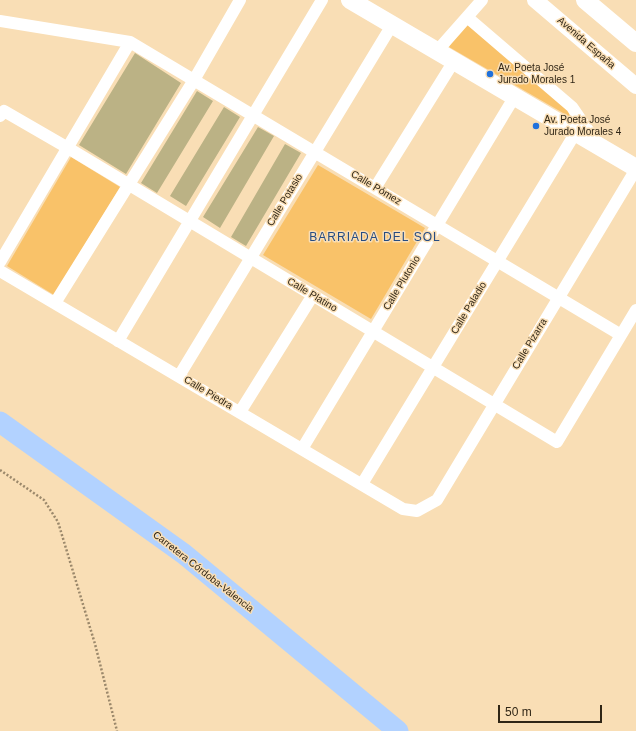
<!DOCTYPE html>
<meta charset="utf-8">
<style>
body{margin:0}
#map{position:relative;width:636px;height:731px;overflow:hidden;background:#f9deb5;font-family:Helvetica,sans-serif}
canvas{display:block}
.scale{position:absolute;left:498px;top:705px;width:104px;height:18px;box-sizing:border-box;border:2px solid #302616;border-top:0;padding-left:5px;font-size:12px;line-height:14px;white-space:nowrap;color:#302616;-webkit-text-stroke:3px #f9deb5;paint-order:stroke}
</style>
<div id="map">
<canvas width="636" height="731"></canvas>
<div class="scale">50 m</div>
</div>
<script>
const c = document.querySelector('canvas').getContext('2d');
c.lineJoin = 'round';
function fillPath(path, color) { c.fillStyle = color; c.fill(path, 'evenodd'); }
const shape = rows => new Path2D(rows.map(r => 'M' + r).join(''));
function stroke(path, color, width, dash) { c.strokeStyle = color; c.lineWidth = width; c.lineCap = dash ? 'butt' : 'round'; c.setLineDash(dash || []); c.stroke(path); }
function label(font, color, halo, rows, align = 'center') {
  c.font = font + ' Helvetica,sans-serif'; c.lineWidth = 3; c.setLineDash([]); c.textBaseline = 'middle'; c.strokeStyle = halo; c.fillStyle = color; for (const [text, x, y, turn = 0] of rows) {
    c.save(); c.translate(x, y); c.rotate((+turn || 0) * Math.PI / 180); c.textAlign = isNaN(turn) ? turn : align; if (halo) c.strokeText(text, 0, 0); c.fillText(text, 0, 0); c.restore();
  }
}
const green = shape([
 [464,20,568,110,570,117,449,47],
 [71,157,120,187,54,295,7,266],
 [318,165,425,228,371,319,263,255]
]);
const building = shape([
 [135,53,181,83,126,174,79,145],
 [197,91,213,101,157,193,141,183],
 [224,107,240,117,186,206,170,196],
 [258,127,274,136,220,228,203,217],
 [285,144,301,153,246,246,231,237]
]);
const path = shape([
 [0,470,44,500,58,522,95,644,117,731]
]);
const minor = shape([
 [467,17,572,107,596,142],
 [0,21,130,42,621,335],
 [437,51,482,0],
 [0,116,4,111,68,148,557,442,636,310],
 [375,188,454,61],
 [0,262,130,42],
 [0,271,403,509,417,511,437,500,636,169],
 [55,303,194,80,240,0],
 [118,341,322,0],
 [179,376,392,25],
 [240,412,313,295],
 [302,449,515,96],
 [362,484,576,132]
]);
const tertiary = shape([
 [535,0,636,86]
]);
const secondary = shape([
 [350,0,636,168],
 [585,0,636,43]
]);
const trunk = shape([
 [0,422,184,554,398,731]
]);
const markers = [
 [490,74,4,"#2071dc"],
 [536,126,4,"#2071dc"]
];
const streetNames = [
 ["Avenida España",586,43,41],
 ["Calle Pómez",376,188,31],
 ["Calle Potasio",285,200,-59],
 ["Calle Plutonio",402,283,-59],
 ["Calle Platino",312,295,31],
 ["Calle Paladio",469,308,-59],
 ["Calle Pizarra",530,344,-59],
 ["Calle Piedra",208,393,31],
 ["Carretera Córdoba-Valencia",203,572,38]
];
const poiNames = [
 ["Av. Poeta José",498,68],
 ["Jurado Morales 1",498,80],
 ["Av. Poeta José",544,120],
 ["Jurado Morales 4",544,132]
];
const quarterNames = [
 ["BARRIADA DEL SOL",375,238]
];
fillPath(green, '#f9c269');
fillPath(building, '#bbb285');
stroke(path, '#9b886b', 2.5, [2, 2]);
stroke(minor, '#fff', 12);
stroke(tertiary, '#fff', 16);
stroke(secondary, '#fff', 18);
stroke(trunk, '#b2d2ff', 21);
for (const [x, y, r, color] of markers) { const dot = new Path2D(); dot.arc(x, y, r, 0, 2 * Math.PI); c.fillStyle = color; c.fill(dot); stroke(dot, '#f9deb5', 1.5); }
label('10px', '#302616', '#f9deb5', streetNames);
label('10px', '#302616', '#f9deb5', poiNames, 'left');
c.letterSpacing = '1px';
label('12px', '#264c82', '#f9deb5', quarterNames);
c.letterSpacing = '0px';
</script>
